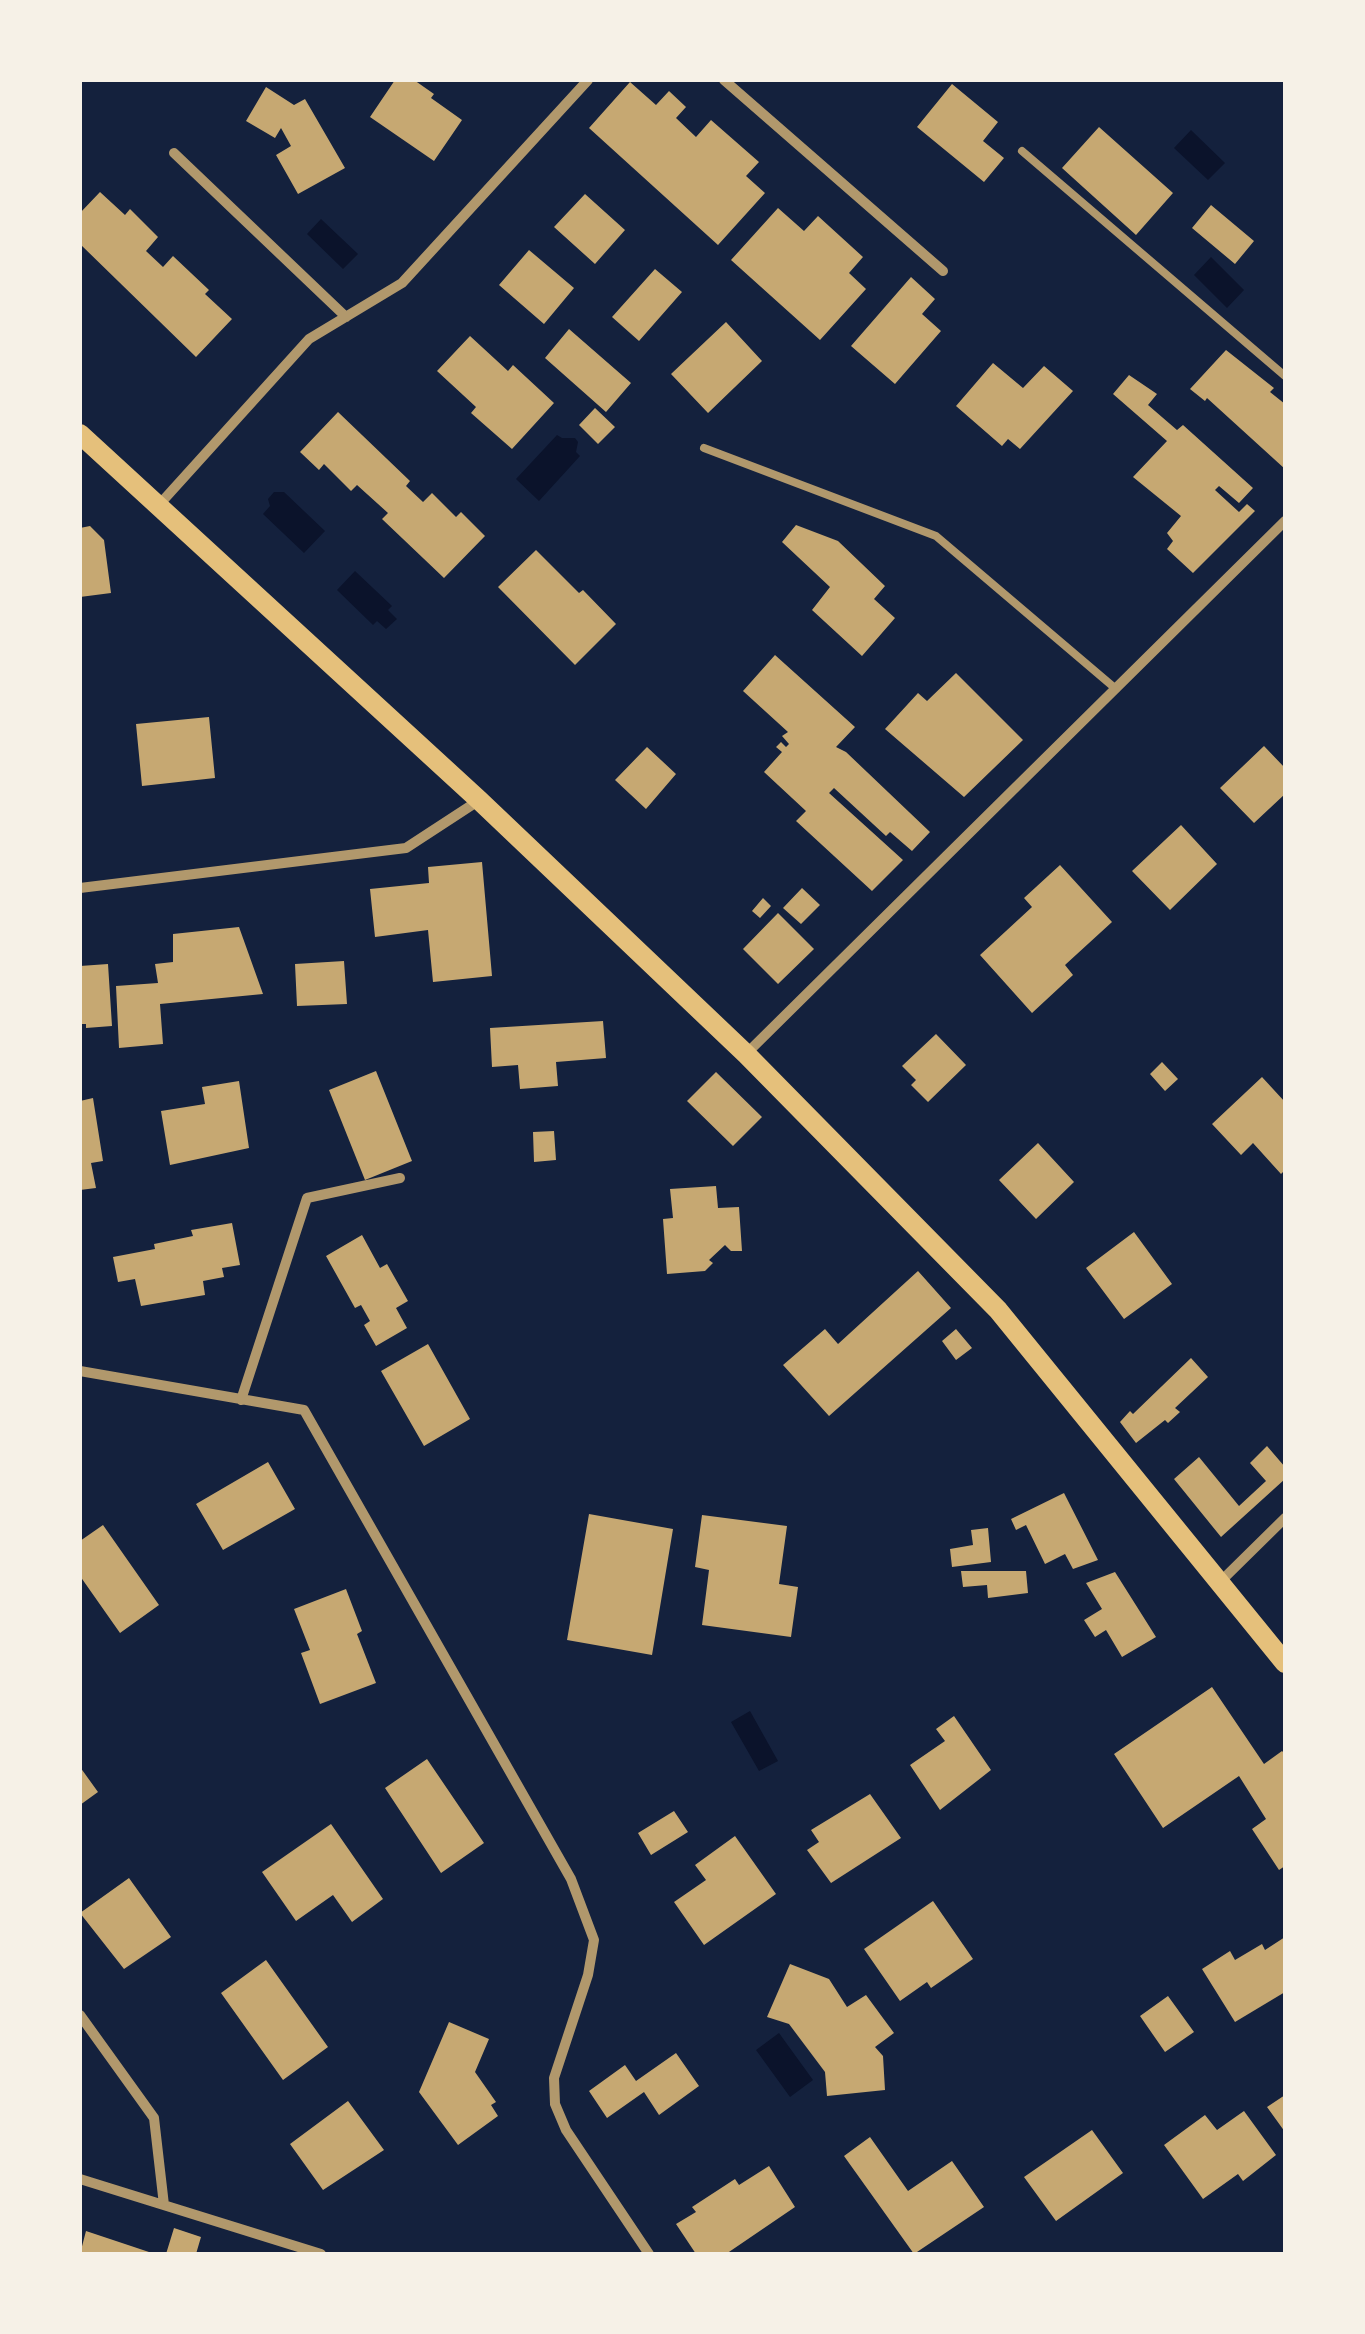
<!DOCTYPE html>
<style>
body{margin:0}
#map{position:relative;width:1365px;height:2334px;overflow:hidden;background:#14213d;font-family:"IBM Plex Serif",serif}
canvas{display:block}
.frame{position:absolute;inset:0;border:82px solid #f6f1e7;pointer-events:none}
</style>
<div id="map">
<canvas width="1365" height="2334"></canvas>
<div class="frame"></div>
</div>
<script>
const c = document.querySelector('canvas').getContext('2d');
c.lineJoin = 'round';
function fillPath(path, color) { c.fillStyle = color; c.fill(path, 'evenodd'); }
const shape = rows => new Path2D(rows.map(r => 'M' + r).join(''));
function stroke(path, color, width, dash) { c.strokeStyle = color; c.lineWidth = width; c.lineCap = dash ? 'butt' : 'round'; c.setLineDash(dash || []); c.stroke(path); }
const water = shape([
 [1191,130,1225,163,1208,180,1174,148],
 [321,219,358,254,343,269,307,234],
 [1211,257,1244,290,1227,308,1194,275],
 [557,435,562,438,575,438,578,442,576,452,580,456,539,501,516,479],
 [274,492,284,492,325,531,304,553,263,514,270,506,268,499],
 [355,571,392,606,388,610,397,619,386,629,377,621,373,625,337,590],
 [750,1711,778,1761,759,1771,731,1722],
 [779,2033,813,2080,790,2097,756,2050]
]);
const building = shape([
 [395,80,414,80,434,94,431,98,462,120,434,161,370,117],
 [630,82,656,105,669,91,686,107,676,118,696,137,711,120,759,162,746,176,765,193,718,245,589,128],
 [952,84,998,122,983,141,1004,158,984,182,917,127],
 [266,87,294,105,305,99,345,168,298,194,276,155,291,146,281,128,275,138,246,121],
 [1099,127,1173,193,1136,235,1062,168],
 [100,192,125,215,130,209,158,237,146,251,163,267,173,256,209,290,205,294,232,319,196,357,80,244,80,213],
 [585,194,625,230,595,264,554,227],
 [1211,205,1254,241,1235,264,1192,228],
 [778,208,804,231,818,216,863,257,849,273,866,289,820,340,731,260],
 [529,250,574,288,544,324,499,285],
 [655,269,682,292,639,341,612,317],
 [911,277,935,299,922,314,941,331,895,384,851,346],
 [726,322,762,361,708,413,671,374],
 [569,329,631,383,606,412,545,358],
 [470,336,508,371,513,365,554,403,512,449,471,413,476,407,437,371],
 [1226,350,1274,388,1270,392,1285,404,1285,469,1207,398,1205,401,1190,389],
 [993,363,1023,388,1044,366,1073,391,1020,449,1008,439,1002,446,956,406],
 [1129,375,1157,394,1148,405,1177,430,1183,425,1253,488,1239,503,1219,486,1215,490,1239,512,1247,504,1255,511,1193,573,1167,549,1173,541,1167,533,1181,516,1133,477,1167,441,1113,394],
 [595,408,615,427,598,444,579,425],
 [338,412,410,481,406,486,423,502,432,493,456,517,461,512,485,536,444,578,382,519,388,513,357,485,351,491,324,464,319,470,300,452],
 [796,525,838,541,885,586,874,599,895,618,862,656,812,610,830,587,782,542],
 [90,526,104,540,111,593,80,597,80,528],
 [536,550,579,593,583,590,616,624,575,665,498,587],
 [775,655,855,727,836,747,846,752,930,832,912,851,890,832,886,836,834,788,829,793,903,860,872,891,796,821,806,811,764,772,782,752,776,747,781,742,786,747,789,744,782,736,788,732,743,691],
 [956,673,1023,740,964,797,885,729,918,693,927,701],
 [209,717,215,778,142,786,136,724],
 [1264,746,1285,768,1285,794,1254,823,1220,788],
 [647,747,676,774,646,809,615,780],
 [1181,825,1217,864,1170,910,1132,871],
 [482,862,492,976,433,982,428,930,375,937,370,889,429,883,428,867],
 [1060,865,1112,922,1065,965,1073,975,1032,1013,980,955,1032,907,1024,898],
 [802,888,820,905,801,924,783,908],
 [763,898,771,906,760,918,752,911],
 [778,913,814,949,778,984,743,949],
 [239,927,263,994,160,1004,163,1044,119,1048,116,986,158,983,155,964,173,962,173,934],
 [344,961,347,1004,297,1006,295,964],
 [108,964,112,1026,86,1028,86,1024,80,1024,80,966],
 [603,1021,606,1058,556,1062,558,1086,520,1089,518,1065,492,1067,490,1028],
 [936,1034,966,1065,928,1102,911,1085,916,1080,902,1066],
 [1162,1062,1178,1079,1165,1091,1150,1074],
 [376,1071,412,1161,365,1180,329,1090],
 [716,1072,762,1117,733,1146,687,1101],
 [1262,1077,1285,1102,1285,1170,1281,1174,1253,1143,1241,1155,1212,1124],
 [239,1081,249,1148,170,1165,161,1111,205,1104,202,1087],
 [93,1098,103,1161,91,1163,96,1188,80,1190,80,1101],
 [554,1131,556,1160,534,1162,533,1132],
 [1038,1143,1074,1182,1036,1219,999,1180],
 [716,1186,718,1208,739,1207,742,1251,731,1251,725,1245,709,1260,713,1263,705,1271,667,1274,663,1219,673,1218,670,1189],
 [232,1223,240,1265,222,1268,224,1277,203,1281,205,1295,141,1306,135,1279,118,1282,113,1257,155,1249,154,1244,193,1236,191,1230],
 [1134,1232,1172,1284,1124,1319,1086,1268],
 [362,1235,380,1268,387,1264,408,1301,396,1308,407,1328,376,1346,364,1325,370,1321,361,1305,355,1308,326,1256],
 [918,1271,951,1308,829,1416,783,1365,825,1329,838,1344],
 [956,1329,972,1348,956,1360,942,1341],
 [428,1344,470,1419,424,1446,381,1371],
 [1191,1358,1208,1377,1175,1408,1180,1412,1168,1423,1165,1420,1136,1443,1120,1422,1130,1411,1133,1414],
 [1267,1446,1285,1467,1285,1479,1221,1537,1174,1479,1199,1457,1239,1506,1266,1481,1250,1463],
 [268,1462,295,1509,223,1550,196,1504],
 [1064,1493,1098,1560,1073,1569,1065,1554,1045,1564,1026,1525,1016,1530,1011,1519],
 [589,1514,673,1529,652,1655,567,1640],
 [702,1515,787,1526,779,1584,798,1587,791,1637,702,1625,709,1570,695,1567],
 [103,1525,159,1605,120,1633,80,1576,80,1541],
 [988,1528,991,1562,952,1567,950,1549,973,1545,971,1530],
 [961,1571,1026,1571,1028,1593,988,1598,987,1585,963,1587],
 [1115,1572,1156,1637,1122,1657,1106,1630,1095,1637,1084,1620,1102,1609,1086,1583],
 [346,1589,362,1631,357,1634,376,1683,320,1704,301,1653,310,1650,294,1609],
 [1212,1687,1264,1764,1282,1751,1285,1754,1285,1866,1279,1870,1252,1829,1266,1819,1239,1776,1163,1828,1114,1754],
 [954,1716,991,1770,940,1810,910,1765,945,1741,936,1729],
 [427,1759,484,1843,441,1873,385,1788],
 [80,1767,98,1792,80,1805],
 [870,1794,901,1838,831,1883,807,1850,819,1842,811,1830],
 [674,1811,688,1832,651,1855,638,1833],
 [331,1824,383,1899,352,1922,333,1895,296,1921,262,1872],
 [735,1836,776,1894,704,1945,674,1902,706,1880,695,1865],
 [129,1878,171,1937,124,1969,80,1913],
 [933,1901,973,1959,931,1988,927,1982,900,2001,864,1949],
 [1285,1937,1285,1992,1235,2022,1202,1969,1230,1951,1235,1960,1262,1944,1265,1950],
 [266,1960,328,2047,283,2080,221,1993],
 [790,1964,829,1979,847,2007,866,1995,894,2033,875,2047,883,2056,885,2090,827,2096,825,2072,789,2024,767,2017],
 [1168,1996,1194,2032,1165,2052,1140,2016],
 [449,2022,489,2039,475,2072,496,2102,491,2105,498,2116,458,2145,419,2092],
 [676,2053,699,2086,659,2115,644,2092,607,2118,589,2091,625,2065,636,2081],
 [1285,2095,1285,2132,1267,2107],
 [348,2101,384,2150,323,2190,290,2144],
 [1244,2111,1276,2155,1243,2181,1238,2174,1203,2199,1164,2145,1205,2115,1217,2130],
 [1092,2130,1123,2173,1056,2221,1024,2177],
 [870,2137,908,2191,952,2161,984,2207,914,2254,844,2156],
 [769,2166,795,2207,726,2254,696,2254,676,2224,696,2212,692,2207,735,2179,739,2185],
 [174,2228,201,2237,196,2254,166,2254],
 [86,2231,152,2253,152,2254,80,2254]
]);
const service = shape([
 [1022,151,1285,376],
 [704,448,936,536,1116,689]
]);
const minor = shape([
 [724,80,943,271],
 [174,153,346,317],
 [158,506,309,339,402,283,588,80],
 [80,888,406,848,478,801],
 [746,1054,1285,521],
 [80,1371,304,1410,571,1879,594,1940,588,1975,554,2078,555,2104,566,2130,649,2254],
 [241,1400,307,1198,400,1178],
 [1220,1582,1285,1518],
 [80,2015,154,2118,164,2205],
 [80,2179,321,2254]
]);
const secondary = shape([
 [80,434,479,800,746,1054,998,1310,1285,1663]
]);
fillPath(water, '#0b132b');
fillPath(building, '#c6a872');
stroke(service, '#b1986c', 8);
stroke(minor, '#b1986c', 10);
stroke(secondary, '#e5c07b', 20);
</script>
